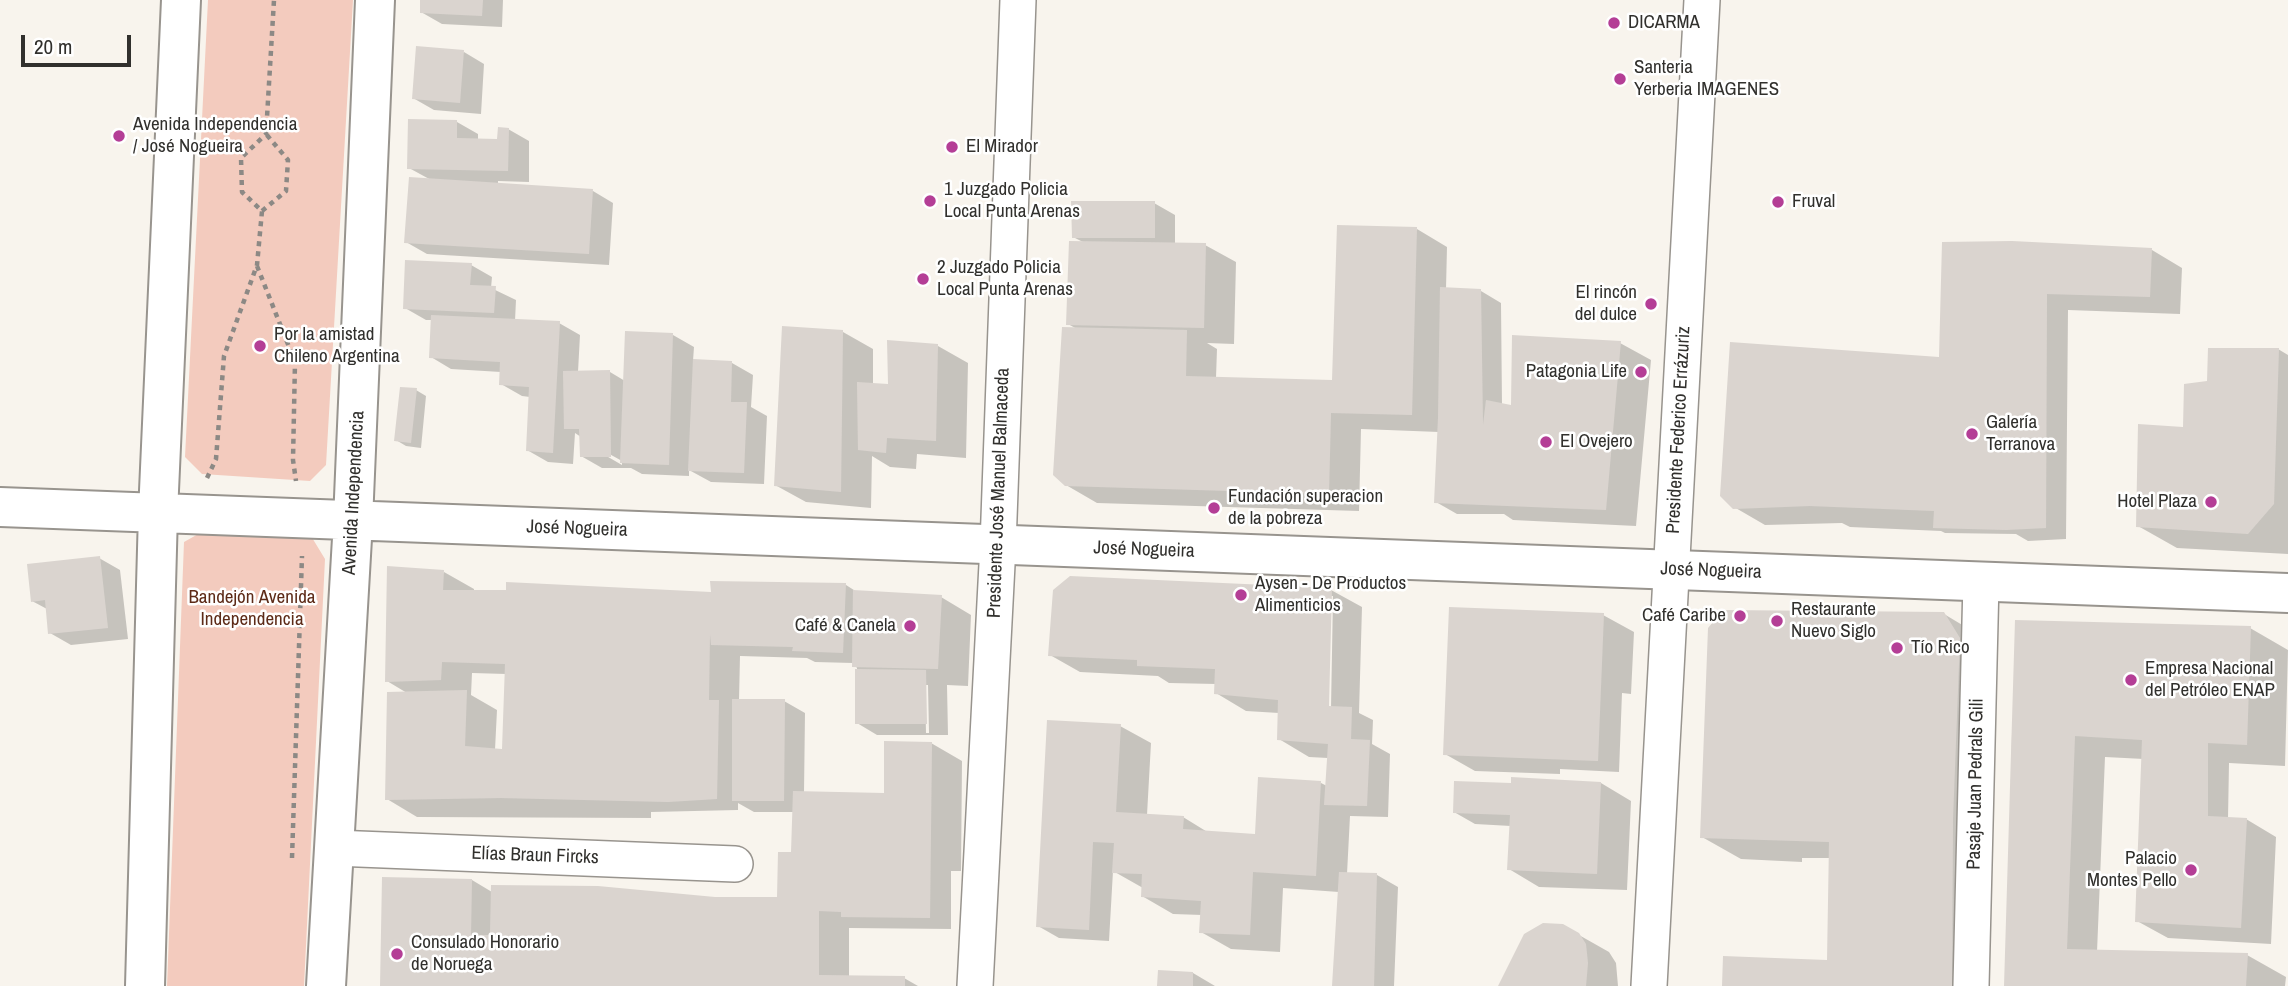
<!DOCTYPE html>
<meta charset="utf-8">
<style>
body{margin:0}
#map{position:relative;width:2288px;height:986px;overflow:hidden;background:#f8f4ed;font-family:"Archivo Narrow",sans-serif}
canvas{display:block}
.scale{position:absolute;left:21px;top:35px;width:110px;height:32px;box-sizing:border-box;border:4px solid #31302d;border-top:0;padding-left:9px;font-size:21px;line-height:24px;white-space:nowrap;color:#31302d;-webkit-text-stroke:5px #fff;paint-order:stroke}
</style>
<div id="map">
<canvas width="2288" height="986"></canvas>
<div class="scale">20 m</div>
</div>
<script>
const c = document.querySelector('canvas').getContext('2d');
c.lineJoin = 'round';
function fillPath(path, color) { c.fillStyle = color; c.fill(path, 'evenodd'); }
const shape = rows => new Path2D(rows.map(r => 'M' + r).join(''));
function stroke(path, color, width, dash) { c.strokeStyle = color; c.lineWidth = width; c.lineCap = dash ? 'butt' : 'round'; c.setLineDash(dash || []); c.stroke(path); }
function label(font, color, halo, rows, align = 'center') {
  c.font = font + ' "Archivo Narrow",sans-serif'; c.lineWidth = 5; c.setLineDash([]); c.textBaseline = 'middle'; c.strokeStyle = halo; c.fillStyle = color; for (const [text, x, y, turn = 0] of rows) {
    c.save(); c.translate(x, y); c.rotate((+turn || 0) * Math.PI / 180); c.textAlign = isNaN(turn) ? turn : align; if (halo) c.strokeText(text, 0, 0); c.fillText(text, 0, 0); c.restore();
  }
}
const green = shape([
 [208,0,353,0,326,465,310,481,202,474,185,457],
 [209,528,311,536,325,559,304,986,167,986,184,542]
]);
const shadow = shape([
 [422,0,503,0,502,27,442,24,421,12],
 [464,52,484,64,481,114,434,110,413,98],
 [457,122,478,134,478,140,499,140,508,129,529,141,529,182,498,181,498,185,593,191,613,203,609,265,427,254,406,242,431,180,409,168],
 [1154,203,1175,215,1175,244,1205,245,1236,262,1234,344,1207,343,1217,349,1216,378,1334,382,1417,229,1447,247,1446,289,1481,291,1501,303,1502,405,1513,407,1620,343,1651,360,1636,526,1513,520,1504,514,1457,514,1436,502,1439,432,1361,429,1359,511,1097,503,1066,485,1077,329,1068,324,1085,243,1073,237],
 [1944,244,2152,250,2182,268,2180,314,2068,310,2066,539,2028,541,2016,534,1945,533,1941,531,1850,527,1842,523,1765,525,1734,507,1940,359],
 [471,265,492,277,491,288,516,300,515,321,559,323,580,335,578,372,610,372,625,381,673,335,694,347,693,361,732,363,753,375,751,407,767,416,764,484,711,482,689,470,689,476,642,474,631,468,602,468,581,456,581,437,575,433,573,464,548,462,527,450,530,397,522,396,501,384,501,372,451,369,431,357,433,320,426,320,405,308],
 [604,451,622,461,622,465,603,454],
 [843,332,873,349,873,385,890,386,938,346,968,363,966,458,917,454,916,469,890,467,872,456,871,508,806,502,775,485],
 [2278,349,2288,355,2288,554,2177,548,2138,526,2208,383],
 [416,390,426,396,421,448,406,446,396,440],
 [99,558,120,570,128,639,71,645,50,633,47,609,32,601],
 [444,572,474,589,474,592,712,593,846,585,857,592,941,597,971,615,968,686,947,685,948,735,877,735,857,723,857,668,853,663,815,662,807,658,740,656,739,701,784,701,805,713,804,793,886,794,931,743,962,761,961,871,951,871,951,929,849,928,849,977,904,978,918,986,381,986,472,880,492,892,779,899,793,854,794,812,754,812,738,803,738,810,651,812,651,818,417,817,387,799,407,693,387,681],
 [472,673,506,674,504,751,495,750,497,710,471,695],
 [925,685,928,685,929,733,926,733],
 [1331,590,1362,607,1359,713,1373,720,1372,744,1390,754,1388,817,1350,816,1347,874,1377,875,1398,887,1394,986,1333,986,1339,892,1283,888,1280,952,1231,949,1201,932,1202,915,1173,914,1142,896,1143,888,1113,871,1109,941,1059,938,1038,926,1120,726,1151,743,1147,815,1183,817,1209,833,1256,835,1321,783,1327,786,1328,758,1309,757,1279,739,1279,713,1246,711,1216,693,1216,684,1169,683,1158,676,1080,672,1050,655],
 [1330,596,1333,596,1331,708,1327,708],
 [1944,614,1974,632,1981,986,1724,986,1828,962,1831,858,1802,858,1802,862,1741,859,1702,837],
 [1603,615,1634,632,1631,694,1622,693,1619,772,1560,769,1560,774,1475,771,1445,754],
 [2250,628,2288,650,2285,766,2229,763,2228,819,2246,819,2276,837,2271,944,2168,938,2137,921,2144,759,2105,757,2097,952,2247,955,2286,977,2285,986,2006,986,2012,733],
 [1601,783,1631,801,1627,890,1539,887,1509,869,1511,826,1475,824,1454,812,1512,785],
 [1563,926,1609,952,1616,963,1618,986,1499,986],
 [1193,973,1215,986,1159,986]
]);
const building = shape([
 [420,0,483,0,482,16,420,13],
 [416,46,464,50,460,103,412,99],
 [408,119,457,120,457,138,497,139,498,127,509,128,508,171,407,169],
 [409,177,593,189,589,254,404,243],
 [1071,201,1155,201,1155,238,1072,238],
 [1337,225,1417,227,1412,415,1331,413,1329,494,1065,486,1053,475,1062,327,1187,330,1186,376,1332,380],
 [1069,241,1206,243,1204,328,1066,325],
 [2012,241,2152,248,2150,297,2047,294,2046,528,2006,530,1933,528,1934,511,1810,506,1733,509,1720,496,1730,342,1939,357,1942,242],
 [405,260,472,263,470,285,496,286,494,313,403,309],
 [1440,287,1481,289,1483,425,1486,400,1511,405,1512,335,1621,341,1606,510,1434,503,1438,418],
 [431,315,560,321,553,453,526,451,529,387,499,385,500,362,429,358],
 [782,326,843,330,841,492,774,486],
 [625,331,673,333,669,465,620,463],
 [887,340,938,344,936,441,887,438,886,453,858,450,857,382,888,384],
 [2208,348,2279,348,2274,504,2248,534,2136,527,2138,424,2183,427,2184,384,2207,381],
 [693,359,732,361,731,402,747,402,744,473,688,471],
 [610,370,611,457,580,457,579,429,564,429,563,371],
 [400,387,417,388,411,443,394,441],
 [100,556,108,628,48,634,45,600,31,602,27,564],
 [387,566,444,570,443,590,506,590,506,582,711,592,710,581,846,583,843,653,792,651,793,647,711,645,710,634,709,700,719,700,717,799,668,802,501,798,385,800,387,692,467,690,465,746,502,749,505,664,442,662,441,680,385,682],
 [1070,576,1332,588,1329,706,1352,707,1351,739,1370,740,1367,806,1324,805,1328,744,1277,740,1278,700,1214,694,1215,669,1137,666,1137,660,1048,656,1053,590],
 [853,590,942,595,938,669,852,667],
 [1449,607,1604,613,1598,761,1443,755],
 [1723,610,1944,612,1960,638,1953,819,1952,986,1722,986,1723,956,1827,960,1829,842,1700,838,1708,628],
 [2015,620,2251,626,2247,745,2208,743,2208,816,2247,818,2241,928,2135,922,2142,740,2075,736,2067,949,2248,953,2246,986,2004,986],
 [855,669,926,670,927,724,855,724],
 [732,699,785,699,784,801,732,801],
 [1047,720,1121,724,1116,812,1184,816,1183,829,1255,834,1258,777,1321,781,1316,876,1253,872,1250,935,1199,933,1201,901,1141,897,1142,874,1112,873,1114,843,1093,842,1089,930,1036,927],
 [884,741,932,742,930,918,841,917,841,912,819,911,819,975,905,976,905,986,380,986,382,877,472,879,471,935,490,935,491,885,598,886,715,897,777,897,778,852,791,852,793,791,884,793],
 [1511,777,1601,782,1597,874,1507,870,1510,815,1453,813,1454,781,1511,783],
 [1339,872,1377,873,1374,986,1332,986],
 [1543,923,1563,924,1579,933,1586,944,1588,963,1586,986,1498,986,1524,934],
 [1158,970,1193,972,1193,986,1157,986]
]);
const path = shape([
 [262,211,286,191,288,160,266,134],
 [257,266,295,362,293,460,296,481],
 [207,478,216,459,224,356,257,265,262,211,242,192,241,158,266,134,274,0],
 [292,858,302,556]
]);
const minor = shape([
 [334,848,735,864],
 [975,986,998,545,1018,0],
 [1649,986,1702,0],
 [1971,986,1981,582]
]);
const major = shape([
 [0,507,2288,593],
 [145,986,158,513,181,0],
 [326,986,353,521,375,0]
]);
const markers = [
 [1614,23,7,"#b43e96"],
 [1620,79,7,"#b43e96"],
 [119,136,7,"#b43e96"],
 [952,147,7,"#b43e96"],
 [930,201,7,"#b43e96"],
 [1778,202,7,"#b43e96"],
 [923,279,7,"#b43e96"],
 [1651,304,7,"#b43e96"],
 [260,346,7,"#b43e96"],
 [1641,372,7,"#b43e96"],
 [1972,434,7,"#b43e96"],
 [1546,442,7,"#b43e96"],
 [2211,502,7,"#b43e96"],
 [1214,508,7,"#b43e96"],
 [1241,595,7,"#b43e96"],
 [1740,616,7,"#b43e96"],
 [1777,621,7,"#b43e96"],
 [910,626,7,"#b43e96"],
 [1897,648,7,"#b43e96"],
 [2131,680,7,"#b43e96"],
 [2191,870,7,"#b43e96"],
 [397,954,7,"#b43e96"]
];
const poiNames = [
 ["DICARMA",1628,23],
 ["Santeria",1634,68],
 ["Yerberia IMAGENES",1634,90],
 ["Avenida Independencia",133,125],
 ["/ José Nogueira",133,147],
 ["El Mirador",966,147],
 ["1 Juzgado Policia",944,190],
 ["Local Punta Arenas",944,212],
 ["Fruval",1792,202],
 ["2 Juzgado Policia",937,268],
 ["Local Punta Arenas",937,290],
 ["El rincón",1637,293,"right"],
 ["del dulce",1637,315,"right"],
 ["Por la amistad",274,335],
 ["Chileno Argentina",274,357],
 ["Patagonia Life",1627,372,"right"],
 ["Galería",1986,423],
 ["Terranova",1986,445],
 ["El Ovejero",1560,442],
 ["Fundación superacion",1228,497],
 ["de la pobreza",1228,519],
 ["Hotel Plaza",2197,502,"right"],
 ["Aysen - De Productos",1255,584],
 ["Alimenticios",1255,606],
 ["Restaurante",1791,610],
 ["Nuevo Siglo",1791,632],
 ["Café Caribe",1726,616,"right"],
 ["Café & Canela",896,626,"right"],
 ["Tío Rico",1911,648],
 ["Empresa Nacional",2145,669],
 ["del Petróleo ENAP",2145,691],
 ["Palacio",2177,859,"right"],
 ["Montes Pello",2177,881,"right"],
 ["Consulado Honorario",411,943],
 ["de Noruega",411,965]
];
const streetNames = [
 ["Presidente Federico Errázuriz",1679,430,-87],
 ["Avenida Independencia",354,493,-87],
 ["Presidente José Manuel Balmaceda",999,493,-88],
 ["José Nogueira",577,529,2],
 ["José Nogueira",1144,550,2],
 ["José Nogueira",1711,571,2],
 ["Pasaje Juan Pedrals Gili",1976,784,-89],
 ["Elías Braun Fircks",535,856,2]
];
const parkNames = [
 ["Bandejón Avenida",252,598],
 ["Independencia",252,620]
];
fillPath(green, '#f3cbbe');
fillPath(shadow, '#0003');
fillPath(building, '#dad4cf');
stroke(minor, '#98948e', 38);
stroke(major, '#98948e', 42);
stroke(path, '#8c8985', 4.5, [5, 5]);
stroke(minor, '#fff', 35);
stroke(major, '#fff', 38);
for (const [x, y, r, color] of markers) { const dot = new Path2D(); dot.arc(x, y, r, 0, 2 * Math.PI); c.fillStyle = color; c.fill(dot); stroke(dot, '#fff', 2.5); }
label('19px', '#31302d', '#fff', poiNames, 'left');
label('19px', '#31302d', '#fff', streetNames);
label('19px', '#5d2b18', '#fff', parkNames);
</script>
